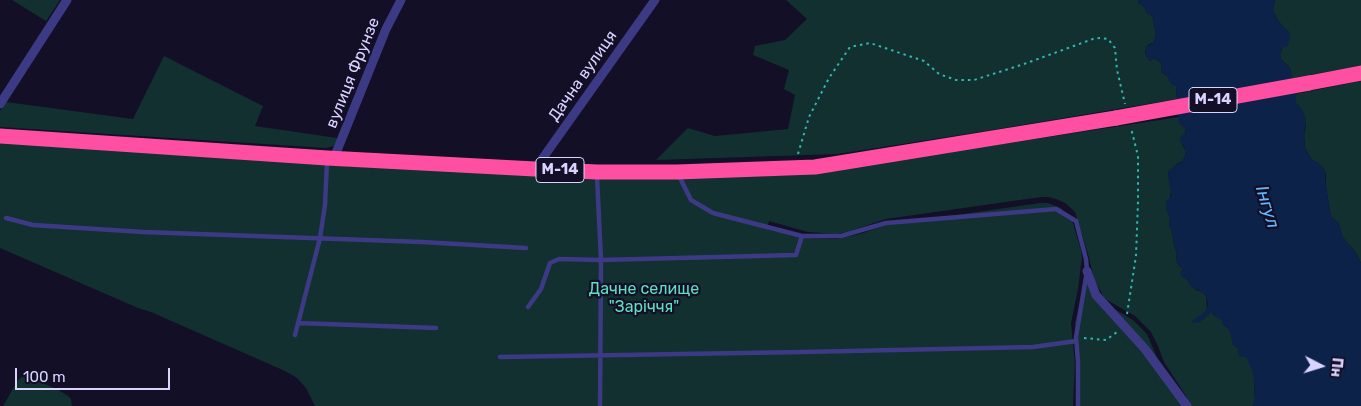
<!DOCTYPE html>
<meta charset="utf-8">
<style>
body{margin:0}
#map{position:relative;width:1361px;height:406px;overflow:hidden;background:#130f26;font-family:Rubik,sans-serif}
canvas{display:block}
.north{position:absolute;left:1296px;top:341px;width:50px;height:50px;-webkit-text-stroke:4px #130f26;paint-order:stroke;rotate:95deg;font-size:14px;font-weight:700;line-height:20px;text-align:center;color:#d9d4ff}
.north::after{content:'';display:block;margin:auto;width:18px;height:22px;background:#d9d4ff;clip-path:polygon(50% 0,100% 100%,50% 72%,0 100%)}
.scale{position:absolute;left:15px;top:368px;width:155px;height:22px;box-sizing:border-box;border:2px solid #d9d4ff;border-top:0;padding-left:6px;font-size:15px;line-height:18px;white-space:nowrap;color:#d9d4ff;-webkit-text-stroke:4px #130f26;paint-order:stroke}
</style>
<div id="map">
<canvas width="1361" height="406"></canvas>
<div class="north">Пн</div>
<div class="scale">100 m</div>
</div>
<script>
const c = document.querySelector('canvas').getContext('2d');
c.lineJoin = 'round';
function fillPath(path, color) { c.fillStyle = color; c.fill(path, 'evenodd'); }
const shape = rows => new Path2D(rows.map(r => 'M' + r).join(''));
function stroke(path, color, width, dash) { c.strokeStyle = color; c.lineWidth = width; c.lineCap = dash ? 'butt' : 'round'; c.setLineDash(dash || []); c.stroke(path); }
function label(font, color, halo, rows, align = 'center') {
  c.font = font + ' Rubik,sans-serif'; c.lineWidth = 4.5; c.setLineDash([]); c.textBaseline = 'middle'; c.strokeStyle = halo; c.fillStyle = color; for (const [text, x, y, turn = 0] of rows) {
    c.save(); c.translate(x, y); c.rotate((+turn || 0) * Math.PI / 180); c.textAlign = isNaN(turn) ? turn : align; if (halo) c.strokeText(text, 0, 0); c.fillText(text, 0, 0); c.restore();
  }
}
const green = shape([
 [12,0,60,0,46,21],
 [786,0,1139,0,1138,3,1145,7,1146,12,1151,15,1153,18,1156,35,1154,42,1148,45,1145,51,1146,56,1150,61,1154,58,1161,63,1162,65,1161,72,1168,77,1176,86,1177,99,998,129,838,154,656,160,688,128,715,136,788,129,795,95,784,89,789,70,753,55,755,46,785,40,807,19],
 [1275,0,1361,0,1361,66,1292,78,1290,68,1281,59,1280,54,1289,32,1279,22,1273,11],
 [164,56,263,106,255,126,337,138,336,142,334,146,326,148,0,127,0,111,6,102,133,119],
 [1361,81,1361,263,1354,250,1346,242,1342,235,1338,222,1331,217,1326,187,1326,175,1324,169,1312,160,1305,148,1304,135,1306,127,1302,110,1296,103,1295,94],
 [1179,117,1179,123,1186,129,1182,145,1186,151,1185,156,1183,161,1178,163,1168,173,1171,190,1170,198,1166,202,1166,207,1170,217,1169,226,1172,231,1174,245,1176,251,1177,262,1179,266,1183,269,1181,272,1183,278,1186,278,1196,290,1202,292,1206,296,1207,307,1206,311,1203,314,1203,319,1210,313,1212,313,1215,316,1220,318,1222,320,1223,325,1228,328,1230,331,1233,341,1235,346,1239,349,1240,356,1247,357,1254,373,1254,391,1255,399,1253,406,1191,406,1186,396,1164,362,1158,346,1151,332,1135,316,1107,300,1103,296,1094,278,1088,254,1075,212,1065,203,1056,199,1048,197,1041,197,886,219,847,232,836,234,808,232,769,221,767,228,807,238,837,239,860,234,887,225,1040,203,1048,203,1061,208,1072,220,1081,250,1082,257,1078,289,1071,323,1075,363,1073,406,315,406,306,388,297,378,285,371,151,312,138,308,0,248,0,141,338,163,840,169],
 [1085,270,1104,303,1133,320,1147,334,1160,365,1186,406,1078,406,1075,323,1083,288],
 [22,377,33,379,57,389,68,396,71,399,72,406,3,406,18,380]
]);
const water = shape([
 [1139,0,1275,0,1273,11,1279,22,1289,32,1290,36,1288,46,1282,48,1280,54,1281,59,1290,68,1296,98,1296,103,1302,110,1305,117,1306,122,1304,135,1305,148,1312,160,1318,162,1325,171,1326,187,1331,217,1338,222,1342,235,1346,242,1354,250,1361,263,1361,406,1253,406,1255,399,1253,370,1251,368,1247,358,1240,356,1238,353,1238,348,1233,345,1230,331,1228,328,1223,325,1222,320,1215,316,1214,314,1210,313,1200,322,1193,323,1192,321,1206,311,1208,304,1206,296,1202,292,1190,286,1187,279,1183,278,1181,275,1180,274,1183,269,1179,266,1177,262,1176,251,1174,245,1172,231,1169,226,1170,217,1166,208,1166,202,1171,196,1171,190,1169,183,1168,171,1175,167,1178,163,1183,161,1185,156,1186,151,1180,140,1181,136,1185,133,1186,129,1179,123,1176,86,1171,84,1168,77,1161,72,1162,65,1161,63,1154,58,1150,61,1146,56,1146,47,1154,42,1156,35,1153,18,1151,15,1146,12,1145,8,1138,3]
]);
const path = shape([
 [798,154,809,117,829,78,850,47,870,43,924,61,939,74,956,80,974,80,1024,64,1093,39,1100,38,1108,39,1115,48,1117,70,1125,104],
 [1127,314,1136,256,1138,201,1138,156,1131,128],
 [1084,338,1106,340,1117,332]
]);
const lane = shape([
 [678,174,691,200,713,213,802,236,841,236,886,223,1056,209,1076,221,1086,259,1087,271,1076,337,1078,362,1078,406],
 [597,176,601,260,600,406],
 [6,218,33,225,143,232,422,242,526,248],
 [528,307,541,289,550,263,559,259,601,260,796,255,802,236],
 [298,323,436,328],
 [295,335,320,238,325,205,327,162],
 [500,357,803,352,1033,347,1076,341]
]);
const street = shape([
 [0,104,67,0],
 [334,158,386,29,401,0],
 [535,169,655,0],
 [1087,271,1096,295,1145,349,1187,406]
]);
const highway = shape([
 [1309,83,1361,73],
 [0,136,327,158,535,169,597,172,677,172,815,167,1116,118]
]);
const highwayBridge = shape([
 [1116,118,1309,83]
]);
const shields = [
 [1213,100,48],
 [560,170,48]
];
const shieldNames = [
 ["М-14",1213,100],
 ["М-14",560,170]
];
const streetNames = [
 ["вулиця Фрунзе",353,73,-68],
 ["Дачна вулиця",583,76,-55]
];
const parkNames = [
 ["Дачне селище",644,289],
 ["\"Заріччя\"",644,307]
];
const waterNames = [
 ["Інгул",1267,207,73]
];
fillPath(green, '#12302f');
fillPath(water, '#0c2248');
stroke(path, '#2fb8b0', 2, [2.5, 4]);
stroke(lane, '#3d3a85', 4.5);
stroke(street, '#3d3a85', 9);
stroke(highway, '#ff4fa3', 15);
stroke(highwayBridge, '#ff4fa3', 15);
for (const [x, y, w] of shields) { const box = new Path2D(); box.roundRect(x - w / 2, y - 12.5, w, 25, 4); c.fillStyle = '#130f26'; c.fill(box); stroke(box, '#d9d4ff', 1); }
label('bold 15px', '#d9d4ff', null, shieldNames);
label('16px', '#d9d4ff', '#130f26', streetNames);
label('16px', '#5fe0c0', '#130f26', parkNames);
label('italic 18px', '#62b6ff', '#130f26', waterNames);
</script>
